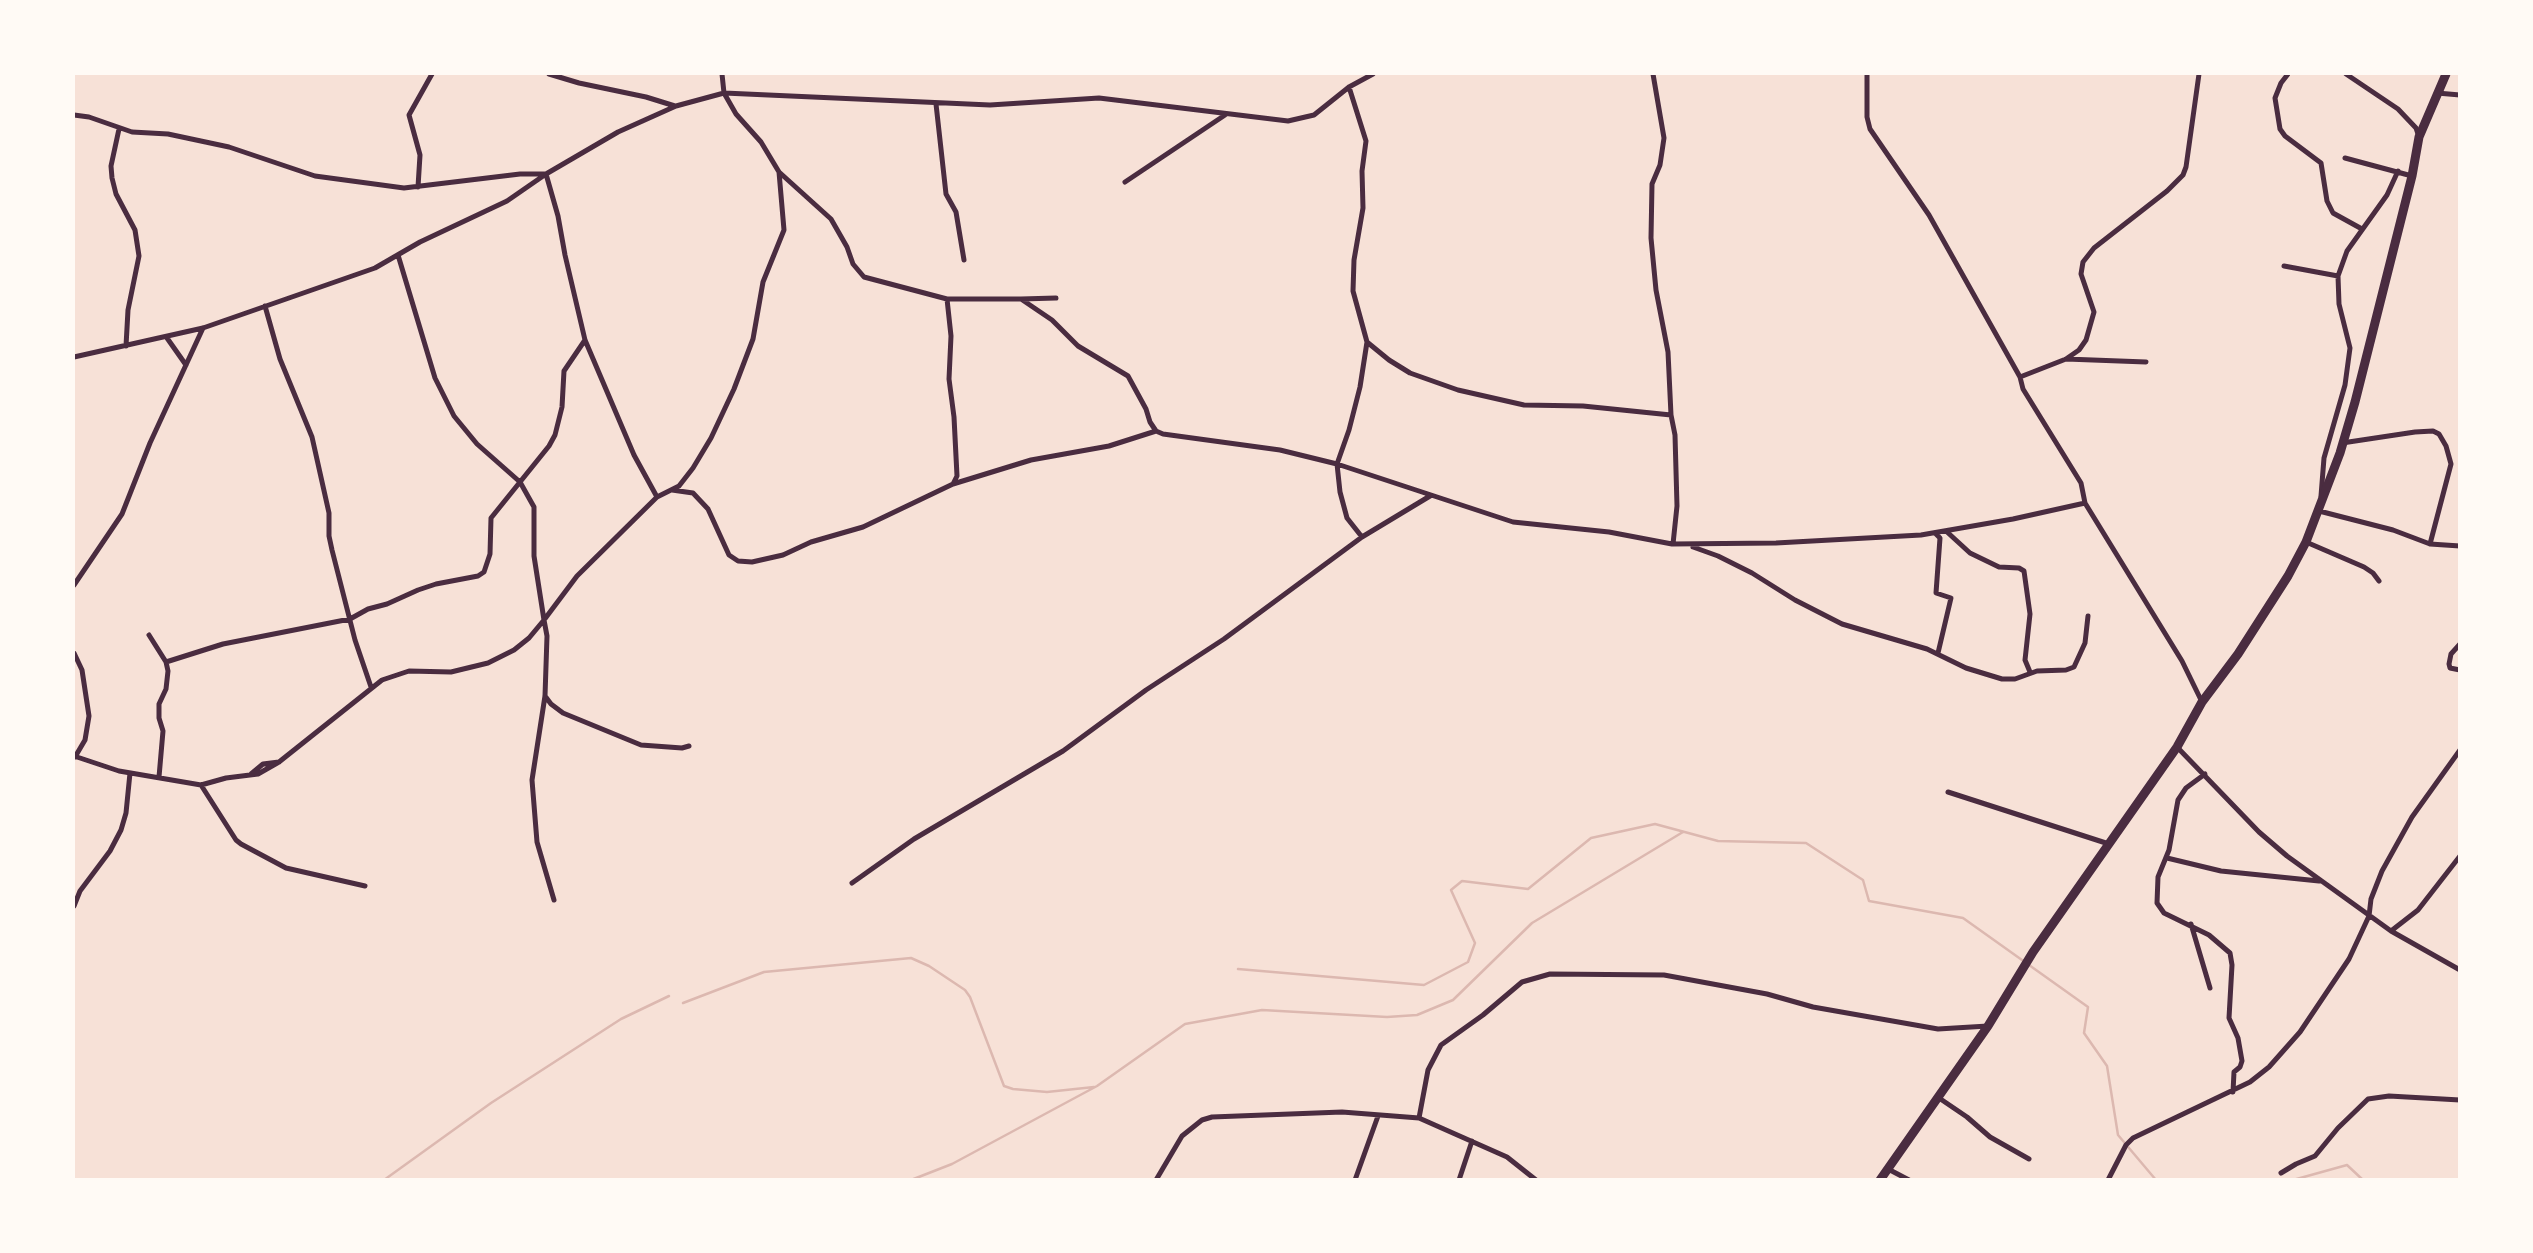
<!DOCTYPE html>
<style>
body{margin:0}
#map{position:relative;width:2533px;height:1253px;overflow:hidden;background:#f7e1d7;font-family:"PT Sans",sans-serif}
canvas{display:block}
.frame{position:absolute;inset:0;border:75px solid #fffaf5;pointer-events:none}
</style>
<div id="map">
<canvas width="2533" height="1253"></canvas>
<div class="frame"></div>
</div>
<script>
const c = document.querySelector('canvas').getContext('2d');
c.lineJoin = 'round';
const shape = rows => new Path2D(rows.map(r => 'M' + r).join(''));
function stroke(path, color, width, dash) { c.strokeStyle = color; c.lineWidth = width; c.lineCap = dash ? 'butt' : 'round'; c.setLineDash(dash || []); c.stroke(path); }
const stream = shape([
 [1238,969,1424,985,1468,962,1475,943,1451,890,1462,881,1528,889,1591,838,1655,824,1718,841,1806,843,1863,880,1869,901,1963,918,2088,1007,2084,1033,2107,1066,2118,1135,2156,1180],
 [683,1003,764,972,911,958,929,966,965,990,970,997,1004,1086,1013,1089,1047,1092,1094,1087],
 [384,1180,491,1103,621,1019,669,996],
 [911,1180,952,1164,1097,1086,1185,1024,1262,1010,1387,1017,1417,1015,1453,1000,1532,923,1683,832],
 [2293,1180,2347,1165,2363,1180]
]);
const minor = shape([
 [549,74,579,83,646,97,675,106],
 [722,74,724,93,736,114,761,142,779,172,831,219,847,247,853,264,864,277,947,299,1021,299,1052,320,1078,346,1128,376,1146,409,1150,422,1156,431,1163,434,1280,450,1337,464,1513,522,1609,532,1672,544,1776,543,1921,535,2013,519,2085,503],
 [1653,74,1664,138,1660,165,1652,184,1651,238,1656,290,1668,352,1671,415,1675,435,1677,506,1673,544],
 [1867,74,1867,117,1870,129,1929,215,2020,377,2023,389,2081,483,2085,503,2182,661,2202,702],
 [2288,74,2281,83,2275,98,2280,129,2285,136,2321,163,2327,201,2333,213,2362,229],
 [2346,74,2398,109,2416,128,2419,137],
 [1349,87,1366,141,1362,171,1363,208,1354,260,1353,291,1367,342,1389,360,1410,373,1458,390,1524,405,1583,406,1671,415],
 [2437,93,2460,95],
 [936,104,946,194,956,212,964,260],
 [74,115,89,117,132,132,168,134,229,147,315,176,404,188,520,174,546,174,558,216,565,255,585,340,634,455,657,497,577,576,544,620,547,636,545,696,532,780,537,842,554,900],
 [119,129,111,166,112,178,116,194,135,230,139,256,128,310,126,346],
 [2345,158,2412,176],
 [1125,182,1225,115],
 [418,187,420,155,409,115,432,74],
 [2284,266,2338,276],
 [1021,299,1056,298],
 [265,306,280,359,312,437,329,513,329,536,332,550,355,640,371,687],
 [167,338,186,365],
 [74,357,203,328,375,268,420,242,507,201,546,174,618,132,676,106,724,93,990,105,1099,98,1288,121,1314,115,1349,87,1373,74],
 [2066,359,2146,362],
 [2020,377,2066,359,2079,350,2086,340,2094,312,2081,274,2083,262,2094,248,2167,191,2183,175,2186,167,2199,74],
 [2342,443,2415,432,2433,431,2439,434,2446,446,2451,464,2430,544],
 [953,484,1031,460,1109,446,1156,431],
 [672,490,693,493,708,509,729,555,738,561,752,562,783,555,811,542,863,527,953,484,957,476,954,417,949,379,951,336,947,299],
 [2321,496,2324,458,2345,385,2350,348,2339,304,2338,276,2347,251,2387,195,2398,171],
 [657,497,679,486,693,468,711,438,734,389,753,339,763,282,784,230,779,172],
 [2320,509,2319,511,2393,530,2430,544,2460,546],
 [1946,531,1970,553,1999,567,2019,568,2024,571,2030,614,2025,660,2030,672],
 [1935,533,1940,538,1936,593,1951,598,1938,653],
 [1362,537,1347,518,1340,492,1337,464,1349,430,1360,387,1367,342],
 [2306,542,2364,567,2373,573,2379,581],
 [1693,547,1718,556,1752,573,1795,600,1842,624,1927,649,1966,668,2002,679,2015,679,2037,671,2066,670,2074,667,2085,643,2088,616],
 [74,585,122,514,150,443,203,328],
 [149,635,166,662,168,671,166,689,159,704,159,718,163,731,159,777],
 [2460,644,2451,654,2449,664,2450,668,2460,670],
 [74,653,82,670,89,716,85,740,75,757],
 [166,662,223,644,350,619,368,609,387,604,418,590,436,584,478,576,484,572,490,554,491,518,549,446,555,435,562,407,564,371,585,340],
 [545,696,551,704,563,713,641,745,682,748,689,746],
 [2177,747,2259,832,2287,856,2391,931,2460,970],
 [74,756,119,771,201,785,226,778,258,774,279,762,382,680,409,671,451,672,488,663,514,650,529,638,544,620,534,556,534,507,520,482,477,444,454,416,435,378,398,255],
 [251,774,263,764,279,762],
 [2205,774,2186,788,2178,800,2169,850,2158,877,2157,903,2164,913,2209,935,2230,953,2232,965,2229,1018,2238,1038,2242,1061,2240,1067,2234,1072,2233,1092],
 [201,785,236,840,241,844,286,868,365,886],
 [1948,792,2109,844],
 [2167,858,2221,871,2319,881],
 [852,883,914,839,1063,751,1146,690,1224,639,1362,537,1430,496],
 [74,906,80,891,110,851,121,830,126,813,130,773],
 [2191,924,2210,988],
 [2391,931,2418,910,2460,856],
 [1939,1098,1967,1117,1990,1137,2029,1159],
 [1419,1118,1428,1070,1441,1045,1483,1015,1522,982,1550,974,1664,975,1767,994,1813,1007,1938,1029,1988,1026],
 [1888,1169,1909,1180],
 [2281,1173,2296,1164,2315,1156,2338,1128,2368,1099,2389,1096,2460,1100],
 [1156,1180,1182,1136,1202,1120,1212,1117,1342,1112,1419,1118,1507,1157,1536,1180],
 [1355,1180,1378,1116],
 [1459,1180,1472,1141],
 [2108,1180,2126,1145,2133,1138,2250,1082,2269,1067,2300,1032,2349,959,2369,916,2371,899,2382,871,2412,817,2460,750]
]);
const trunk = shape([
 [1880,1180,1988,1026,2033,952,2177,747,2202,702,2238,654,2288,576,2306,542,2340,453,2355,402,2412,176,2419,137,2446,74]
]);
stroke(stream, '#dcb8b0', 2.5);
stroke(minor, '#4a2c40', 5);
stroke(trunk, '#4a2c40', 9);
</script>
